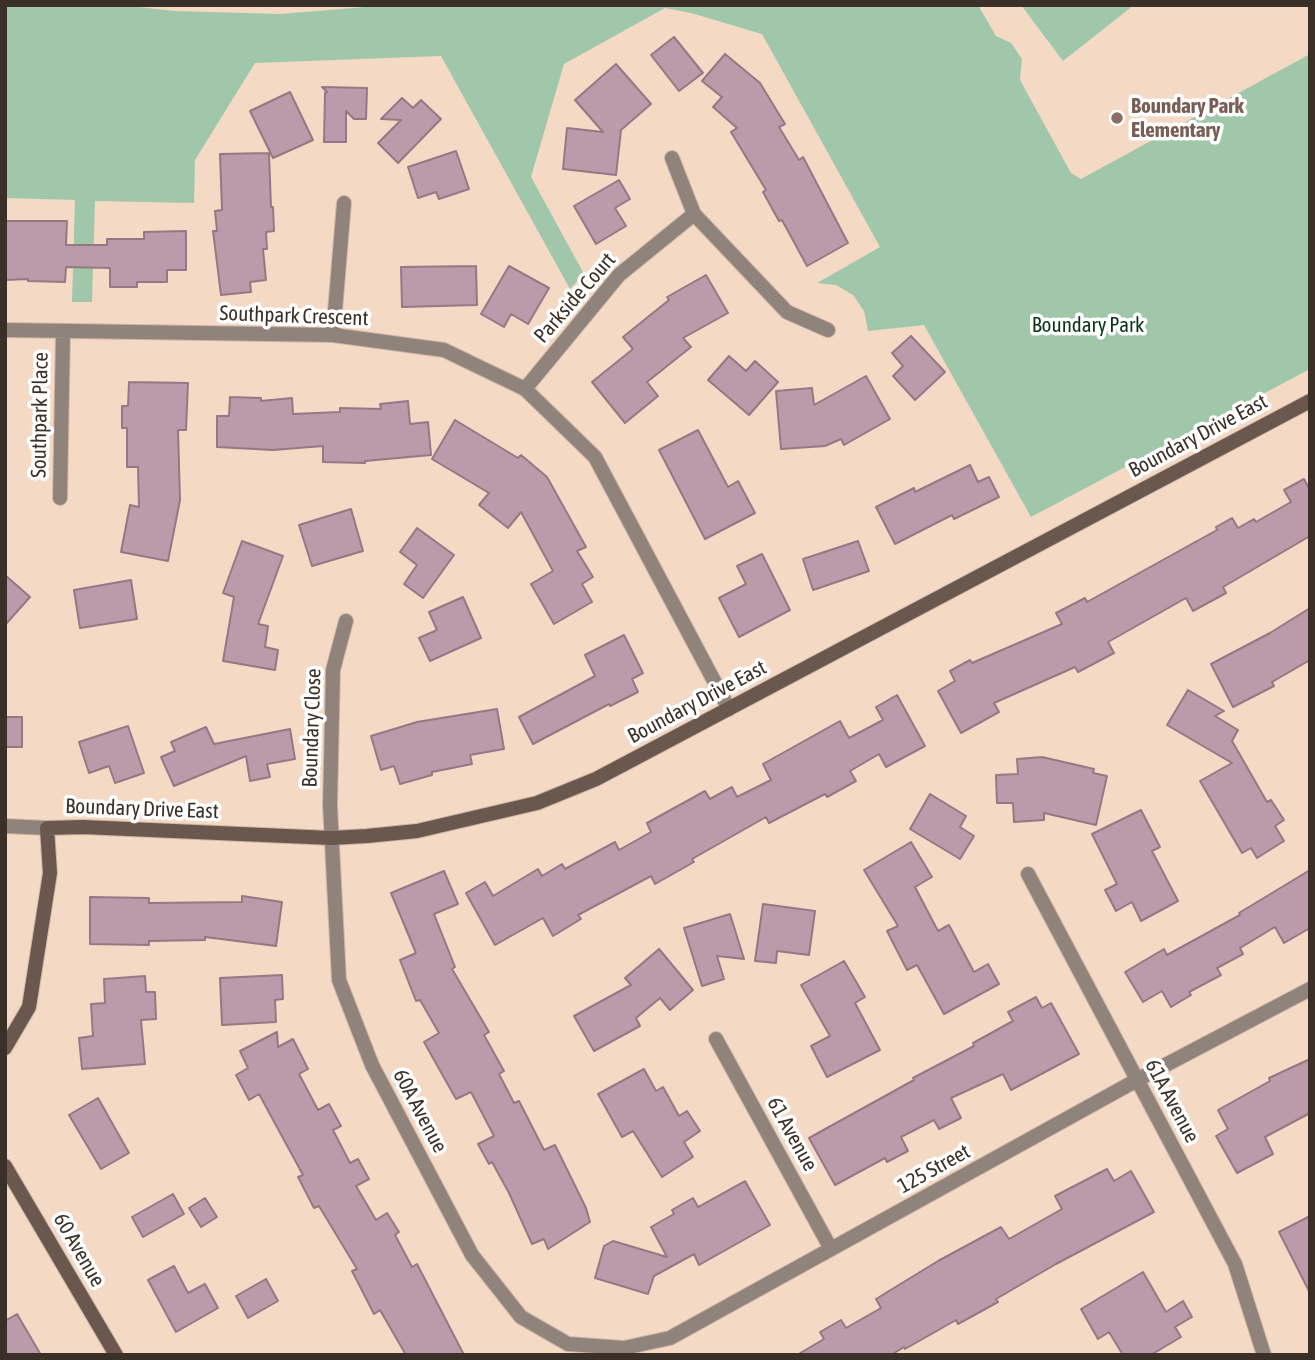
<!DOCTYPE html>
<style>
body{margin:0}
#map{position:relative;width:1315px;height:1360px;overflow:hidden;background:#f4d9c5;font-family:"Asap Condensed",sans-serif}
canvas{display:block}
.frame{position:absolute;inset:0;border:7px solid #3b3028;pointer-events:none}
</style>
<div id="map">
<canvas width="1315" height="1360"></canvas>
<div class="frame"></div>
</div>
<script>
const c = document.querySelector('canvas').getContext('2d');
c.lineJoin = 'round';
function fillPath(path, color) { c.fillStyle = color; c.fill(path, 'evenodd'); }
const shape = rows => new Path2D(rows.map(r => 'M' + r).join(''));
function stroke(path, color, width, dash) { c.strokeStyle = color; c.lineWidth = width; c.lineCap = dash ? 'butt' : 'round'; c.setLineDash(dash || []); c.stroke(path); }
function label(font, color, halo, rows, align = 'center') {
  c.font = font + ' "Asap Condensed",sans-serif'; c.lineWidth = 7; c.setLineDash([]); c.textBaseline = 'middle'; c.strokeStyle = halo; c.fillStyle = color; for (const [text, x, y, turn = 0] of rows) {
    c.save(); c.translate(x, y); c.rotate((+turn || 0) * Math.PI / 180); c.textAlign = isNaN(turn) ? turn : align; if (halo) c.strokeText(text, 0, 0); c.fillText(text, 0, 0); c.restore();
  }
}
const green = shape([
 [5,5,121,5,174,11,280,14,389,5,978,5,996,36,1011,43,1022,59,1020,80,1071,173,1081,179,1310,54,1310,369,1031,517,924,325,868,331,864,311,853,295,836,285,817,283,880,247,762,34,691,13,665,8,564,64,531,177,584,274,570,289,441,56,255,63,195,160,194,203,95,201,92,302,72,302,75,200,5,198],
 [1021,5,1134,5,1063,61]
]);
const building = shape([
 [674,37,703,73,679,91,651,55,674,37],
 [725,54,760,83,785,124,779,127,799,160,803,157,848,243,807,266,782,220,779,221,763,192,766,190,731,132,737,128,713,107,722,97,702,81,725,54],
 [616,64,651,104,621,130,616,175,563,169,567,128,603,132,575,100,616,64],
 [322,87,367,88,366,119,354,119,346,111,346,142,324,142,325,93,327,92,322,87],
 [290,92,313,140,273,158,250,111,290,92],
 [402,98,413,108,421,100,441,119,398,163,378,143,401,120,381,119,402,98],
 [456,151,469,189,439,199,436,192,418,198,408,167,456,151],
 [269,153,271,207,273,207,274,231,266,232,267,249,263,249,266,280,250,282,251,292,221,295,213,231,217,231,215,211,222,210,220,154,269,153],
 [619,180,630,199,615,208,626,226,596,244,574,206,619,180],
 [5,221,67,221,66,245,107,245,107,239,144,239,144,232,186,231,186,270,167,270,167,282,137,282,137,287,110,287,110,268,66,267,65,282,28,281,28,279,5,280,5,221],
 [476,266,477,305,402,307,401,267,476,266],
 [509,266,549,288,528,324,511,314,504,327,481,314,509,266],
 [706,275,728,313,683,338,691,347,647,382,658,396,625,423,592,382,633,349,623,337,669,300,667,297,706,275],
 [911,336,945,372,915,400,893,376,903,366,892,353,911,336],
 [729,356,746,371,755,361,778,382,749,415,708,380,729,356],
 [866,376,890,419,844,445,841,439,825,446,781,449,776,391,812,388,814,405,866,376],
 [129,382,188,383,186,430,178,430,180,500,168,561,121,552,130,505,139,507,138,467,127,467,127,428,122,428,122,406,128,406,129,382],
 [230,397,261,398,261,401,292,398,293,414,340,412,340,408,381,409,380,404,408,401,410,424,428,422,431,455,365,461,365,463,323,462,323,446,273,450,217,447,217,416,229,416,230,397],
 [455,420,518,458,521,455,547,477,586,547,577,551,593,577,582,584,592,602,554,624,531,584,553,571,521,512,508,528,479,505,489,493,432,459,455,420],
 [698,430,728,487,738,481,755,513,705,539,659,450,698,430],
 [970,465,978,482,989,477,999,497,954,519,952,515,895,544,876,507,914,488,915,492,970,465],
 [1304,479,1310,490,1310,536,1223,587,1226,593,1193,611,1186,598,1108,642,1114,653,1078,672,1075,667,994,703,999,712,961,733,938,691,955,681,950,671,970,660,972,663,1062,624,1056,613,1085,598,1087,602,1217,530,1216,527,1232,518,1238,528,1254,519,1256,522,1291,502,1284,490,1304,479],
 [351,509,363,551,312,566,299,525,351,509],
 [417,528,454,555,423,598,404,584,417,565,400,552,417,528],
 [242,541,283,556,258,624,268,626,265,647,278,650,275,670,223,661,234,597,223,593,242,541],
 [858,541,869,571,813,590,803,559,858,541],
 [762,554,790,610,739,637,719,598,746,584,737,566,762,554],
 [5,575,30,597,5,625,5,575],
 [131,580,137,619,80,628,74,590,131,580],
 [463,597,481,638,430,661,419,638,437,630,429,612,463,597],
 [1310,608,1310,660,1272,682,1274,686,1233,707,1211,664,1270,633,1310,608],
 [624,635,643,673,632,679,638,692,610,706,609,704,533,744,519,717,595,676,585,655,624,635],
 [1188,690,1224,711,1215,716,1238,730,1232,741,1267,802,1271,800,1284,820,1275,826,1284,841,1257,858,1251,848,1242,853,1200,781,1232,763,1167,725,1188,690],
 [897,695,925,746,886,767,879,754,850,771,856,781,827,797,825,794,769,823,766,817,692,859,694,862,655,884,651,876,578,915,581,919,553,936,543,918,495,945,466,893,485,882,493,896,538,869,542,876,562,864,565,869,615,842,619,850,651,832,647,823,705,791,710,799,732,787,737,797,771,780,763,764,840,721,849,738,883,720,876,707,897,695],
 [497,709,504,749,470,755,472,764,432,772,432,775,400,784,394,766,381,770,371,736,417,722,497,709],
 [5,717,22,717,22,747,5,747,5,717],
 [128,726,144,773,115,783,109,766,89,773,79,742,128,726],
 [206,727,214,744,290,729,295,759,267,764,270,777,250,781,246,756,174,786,161,757,175,751,171,742,206,727],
 [1042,757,1094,769,1093,773,1107,776,1096,825,1044,813,1044,820,1014,822,1013,803,997,803,996,775,1018,774,1017,759,1042,757],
 [930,794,966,816,960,827,974,836,960,859,910,829,930,794],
 [1141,810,1160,847,1152,851,1178,901,1141,921,1132,902,1116,911,1105,890,1117,884,1092,834,1141,810],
 [911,842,932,877,915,887,938,931,949,925,974,972,988,964,999,984,944,1014,917,965,907,970,887,931,898,926,864,870,911,842],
 [1310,870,1310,928,1284,943,1275,927,1240,948,1243,954,1217,968,1221,975,1189,992,1191,995,1171,1007,1162,991,1143,1002,1125,972,1164,949,1167,955,1240,915,1239,913,1310,870],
 [444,871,458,904,434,914,455,967,452,969,489,1032,484,1035,504,1071,499,1074,514,1103,519,1101,544,1150,555,1145,586,1208,590,1222,548,1249,544,1239,532,1244,509,1193,492,1162,489,1164,478,1144,494,1136,471,1092,456,1099,424,1042,439,1033,420,1000,416,1001,400,960,416,953,391,893,444,871],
 [242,896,282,902,276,946,205,937,205,940,149,941,149,945,90,944,90,897,149,898,149,903,242,902,242,896],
 [763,904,815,911,809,955,777,951,776,963,755,961,763,904],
 [730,914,744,959,717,956,724,979,702,986,684,928,730,914],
 [659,949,693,990,670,1010,660,998,636,1018,640,1026,594,1051,574,1016,631,985,625,978,659,949],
 [844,961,865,997,855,1003,880,1050,827,1077,811,1046,830,1036,801,985,844,961],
 [282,975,283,999,275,1000,276,1022,222,1025,220,978,282,975],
 [145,976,146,992,155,992,156,1019,141,1020,145,1064,82,1069,79,1038,93,1036,91,1004,105,1003,104,979,145,976],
 [1036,997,1042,1008,1051,1003,1079,1054,1011,1090,1003,1074,951,1098,961,1118,939,1129,934,1120,901,1137,908,1151,887,1162,885,1158,835,1185,809,1138,914,1080,913,1078,974,1046,973,1043,1013,1021,1008,1012,1036,997],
 [277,1032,278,1047,293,1039,308,1069,299,1074,318,1110,329,1104,341,1126,333,1130,350,1163,358,1159,369,1179,356,1186,376,1220,387,1213,399,1232,395,1235,412,1267,417,1264,464,1355,406,1355,380,1310,374,1314,352,1271,357,1269,319,1206,314,1208,298,1177,303,1175,259,1094,249,1100,236,1075,248,1068,240,1051,277,1032],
 [1310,1059,1310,1113,1265,1137,1273,1154,1237,1173,1216,1136,1228,1129,1218,1110,1270,1081,1269,1078,1310,1059],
 [644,1069,656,1091,663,1087,679,1116,687,1111,700,1131,684,1142,693,1157,662,1177,633,1131,622,1137,598,1094,644,1069],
 [98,1098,129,1153,101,1169,69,1115,98,1098],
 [1107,1169,1114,1181,1131,1171,1154,1212,1056,1264,996,1299,998,1302,958,1324,956,1320,905,1349,904,1347,891,1355,797,1355,824,1339,820,1332,841,1320,846,1328,881,1308,876,1299,938,1261,1001,1227,1009,1239,1062,1209,1055,1196,1107,1169],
 [745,1181,770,1225,699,1265,694,1254,654,1276,648,1294,595,1278,604,1246,613,1241,667,1257,651,1227,674,1214,672,1210,693,1198,698,1207,745,1181],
 [173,1194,184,1214,143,1237,132,1217,173,1194],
 [205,1198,217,1217,201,1227,189,1208,205,1198],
 [1310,1216,1310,1293,1279,1232,1310,1216],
 [174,1266,188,1293,205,1284,218,1308,176,1332,148,1280,174,1266],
 [1143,1272,1166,1312,1183,1301,1192,1317,1175,1327,1181,1337,1151,1355,1123,1355,1109,1332,1098,1339,1081,1309,1143,1272],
 [266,1279,278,1301,248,1318,236,1296,266,1279],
 [17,1314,41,1355,5,1355,5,1321,17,1314]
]);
const street = shape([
 [672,158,694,214,787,312,828,330],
 [5,330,333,335,444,350,525,389,595,457,729,709],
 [333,335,344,203],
 [525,389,619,275,694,214],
 [60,498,63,333],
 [346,621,333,670,330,805,339,980,372,1065,472,1255,521,1317,568,1344,624,1348,670,1338,1137,1080,1310,989],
 [5,826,47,828],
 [1028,874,1235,1264,1264,1355],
 [716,1039,831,1249]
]);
const secondary = shape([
 [5,1048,29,1007,50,873,47,828,83,827,331,838,367,836,417,831,537,803,596,779,1310,401],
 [5,1166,116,1355]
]);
const markers = [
 [1117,118,7,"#8d6e63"]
];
const educationNames = [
 ["Boundary Park",1131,106],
 ["Elementary",1131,130]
];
const streetNames = [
 ["Parkside Court",575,298,-49],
 ["Southpark Crescent",294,316,2],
 ["Southpark Place",40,415,-89],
 ["Boundary Drive East",1198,436,-28],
 ["Boundary Drive East",697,702,-28],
 ["Boundary Close",312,728,-88],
 ["Boundary Drive East",142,809,2],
 ["61A Avenue",1172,1101,62],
 ["60A Avenue",420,1111,62],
 ["61 Avenue",792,1134,61],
 ["125 Street",934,1169,-29],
 ["60 Avenue",79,1250,60]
];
const parkNames = [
 ["Boundary Park",1088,325]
];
fillPath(green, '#a0c7aa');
fillPath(building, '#bb9ba9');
stroke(building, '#957885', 2);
stroke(street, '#cfb7a6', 16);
stroke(secondary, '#cfb7a6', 16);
stroke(street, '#90837c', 14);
stroke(secondary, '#6a584e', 14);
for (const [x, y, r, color] of markers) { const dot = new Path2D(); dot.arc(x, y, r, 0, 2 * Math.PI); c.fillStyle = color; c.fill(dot); stroke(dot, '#fff', 2.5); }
label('bold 21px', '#785e54', '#fff', educationNames, 'left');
label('21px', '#3b3028', '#fff', streetNames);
label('21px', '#08361a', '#fff', parkNames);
</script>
